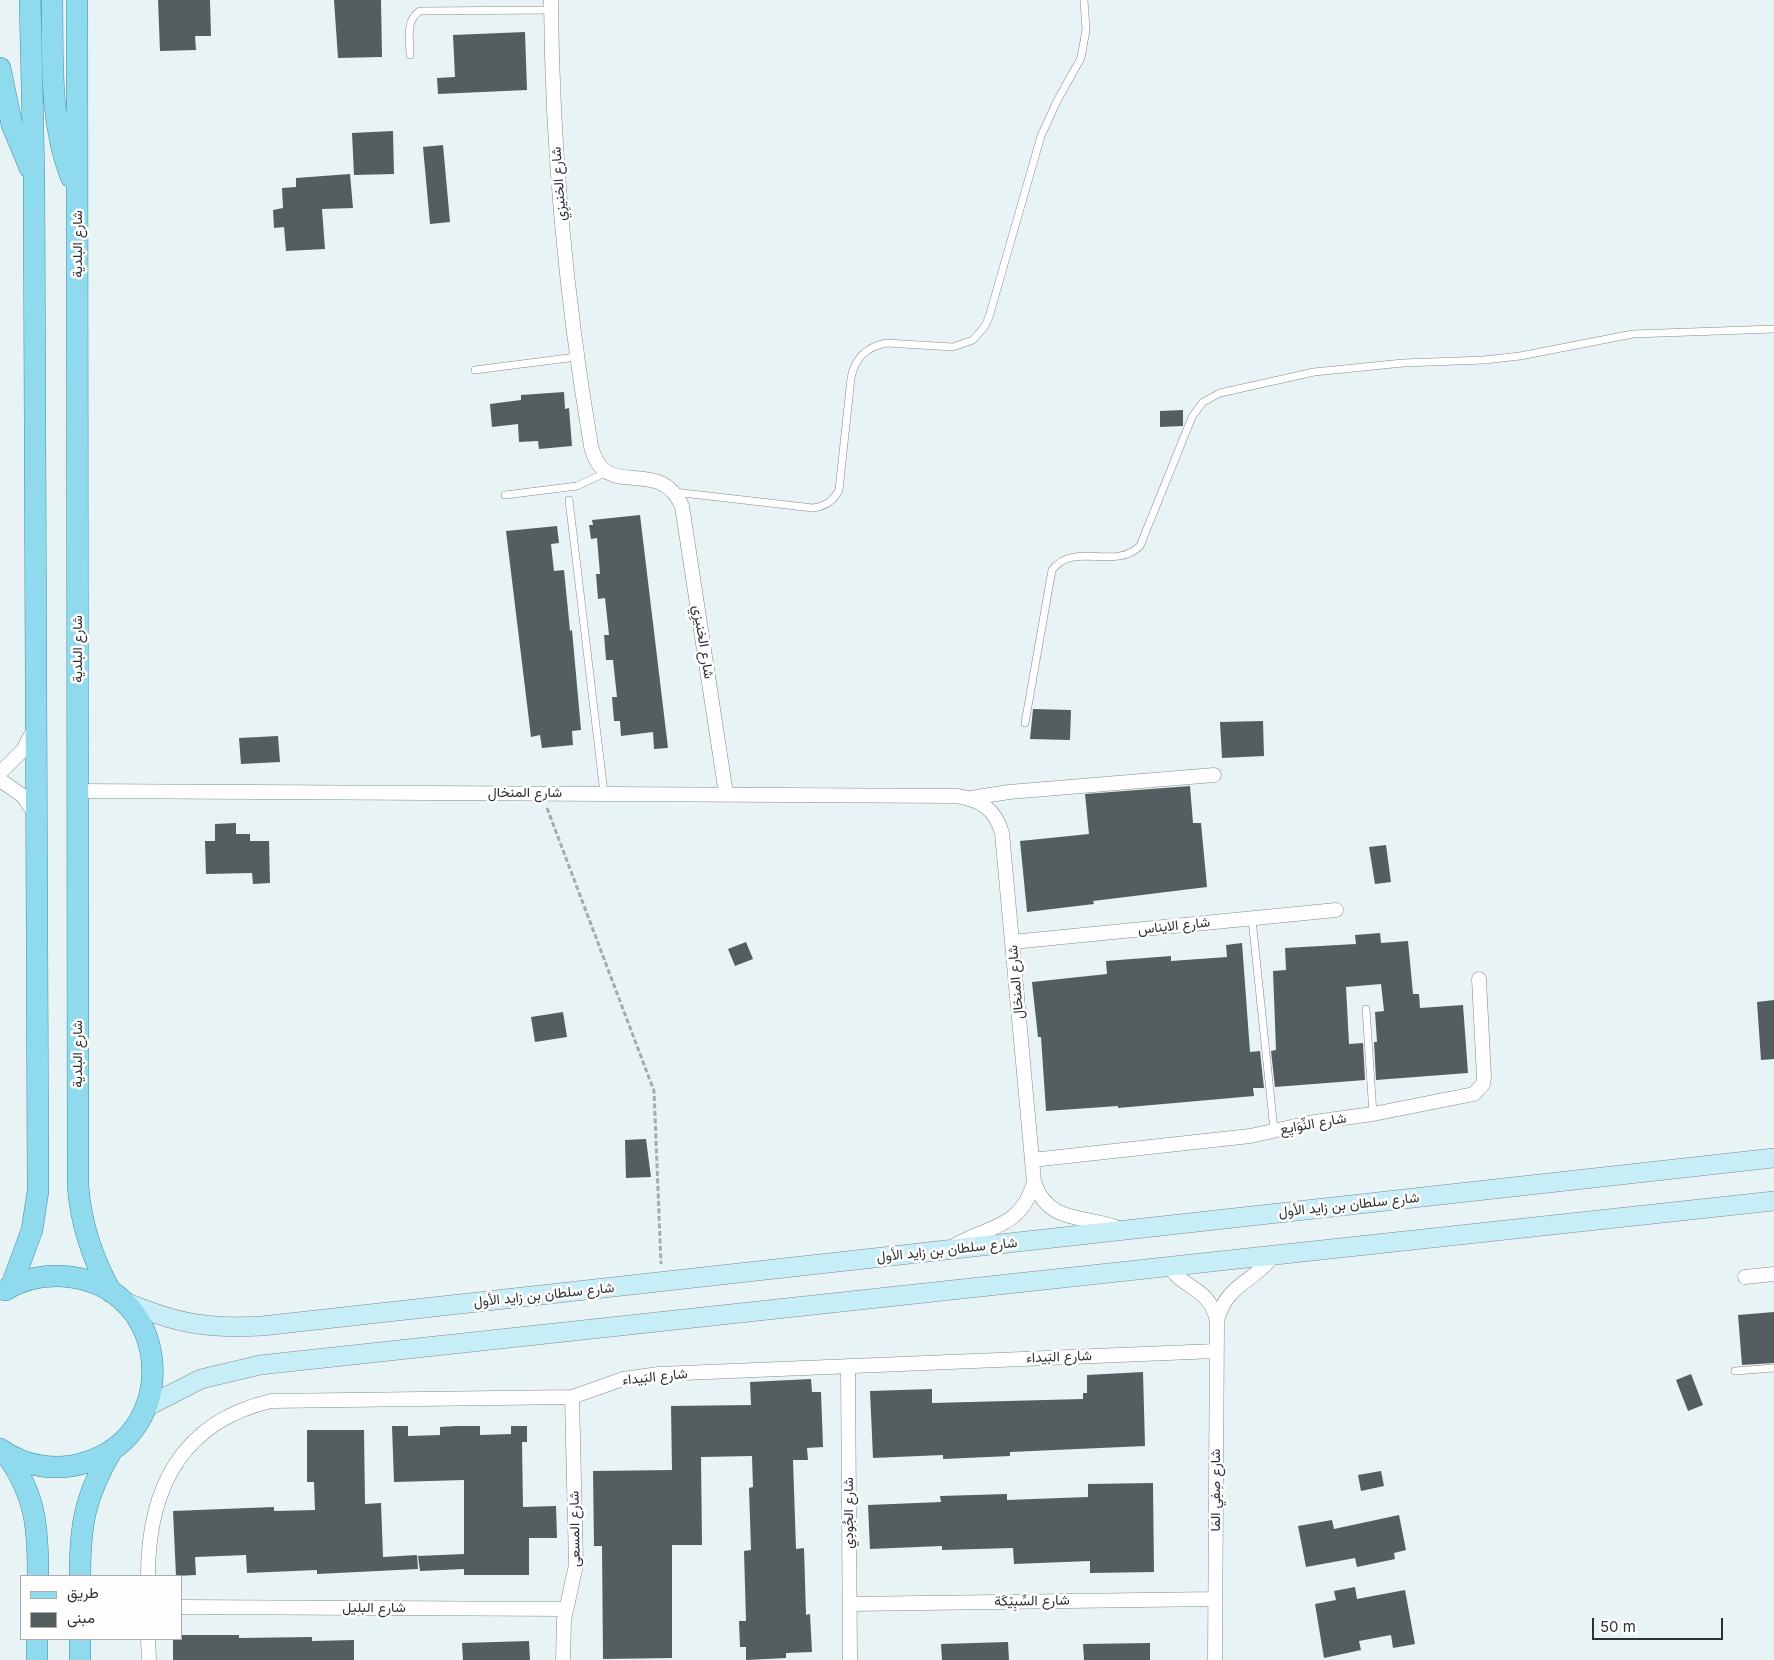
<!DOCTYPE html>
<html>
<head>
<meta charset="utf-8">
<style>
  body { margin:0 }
  #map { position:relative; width:1774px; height:1660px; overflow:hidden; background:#e8f3f6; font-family:Inter,Vazirmatn,sans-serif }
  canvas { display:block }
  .legend { position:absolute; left:20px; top:1575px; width:162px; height:65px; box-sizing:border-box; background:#fefefe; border:1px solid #aaacad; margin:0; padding:6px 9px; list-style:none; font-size:15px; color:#2d3133 }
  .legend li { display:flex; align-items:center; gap:10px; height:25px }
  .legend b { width:25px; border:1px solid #aaacad }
  .scale { position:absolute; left:1592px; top:1618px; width:131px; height:22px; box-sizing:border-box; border:2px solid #2d3133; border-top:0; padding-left:6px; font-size:15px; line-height:18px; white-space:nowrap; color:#2d3133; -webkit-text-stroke:4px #fefefe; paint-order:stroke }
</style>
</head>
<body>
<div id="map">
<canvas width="1774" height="1660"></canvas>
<ul class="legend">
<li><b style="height:6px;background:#8fdaed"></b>طريق</li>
<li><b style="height:14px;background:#545e61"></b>مبنى</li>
</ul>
<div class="scale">50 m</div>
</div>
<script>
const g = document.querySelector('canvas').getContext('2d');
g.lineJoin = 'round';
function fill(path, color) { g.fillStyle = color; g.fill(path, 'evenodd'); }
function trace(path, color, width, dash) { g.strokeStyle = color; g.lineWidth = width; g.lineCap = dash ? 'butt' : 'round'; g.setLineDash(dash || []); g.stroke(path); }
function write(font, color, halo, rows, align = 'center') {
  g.font = font + ' Inter,Vazirmatn,sans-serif'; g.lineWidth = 5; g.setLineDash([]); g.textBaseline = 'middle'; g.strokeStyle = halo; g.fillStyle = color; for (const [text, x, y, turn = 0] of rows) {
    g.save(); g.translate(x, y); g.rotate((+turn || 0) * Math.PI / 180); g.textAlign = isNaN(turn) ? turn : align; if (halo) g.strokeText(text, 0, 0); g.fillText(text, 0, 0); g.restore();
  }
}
const building = new Path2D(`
  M158,0H210L211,36H195L196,50L160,51Z
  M334,0H381L382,57L338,58Z
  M525,32L527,90L438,94L437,78L455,77L453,35Z
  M393,131L394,174L354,175L352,133Z
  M443,145L450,222L430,224L423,147Z
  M350,174L353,208L322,209L325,249L286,251L284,227L274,228L273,210L283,208L282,188L296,187V178Z
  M564,392L565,409L569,408L572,446L539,449L538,441L519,442L518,424L492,427L490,404L521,400V395Z
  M1183,410V426L1160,427V411Z
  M640,515L668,748L654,749L653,732L621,736L620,721H614L612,697H617L613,660H606L604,635H609L605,598L598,599L596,574H600L597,538L591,539L589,525H593L592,520Z
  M557,526L559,543L551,544L554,571L564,570L570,631L572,630L581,730L572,731L573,745L542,748L540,735L531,737L506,531Z
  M1033,709L1071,710L1070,740L1030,739Z
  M1263,721L1264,756L1222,758L1220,722Z
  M278,736L280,762L241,764L239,738Z
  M1190,786L1193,823H1201L1207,887L1093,901L1094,904L1027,912L1020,841L1089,834L1085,794Z
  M236,823V834H250V841H269L270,883L253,884L252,873L206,874L205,841H215V824Z
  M1386,845L1391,882L1375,884L1369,847Z
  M1380,933L1381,943L1408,941L1413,994H1419L1420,1008L1463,1005L1468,1073L1376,1080L1374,1042H1377L1375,1012L1384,1011L1381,984L1346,987L1349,1044L1363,1043L1365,1080L1275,1087L1271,1051L1276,1050L1273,971L1286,970L1285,948L1356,944L1355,935Z
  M746,942L753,959L735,966L728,949Z
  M1242,943L1250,1052L1260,1051L1264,1088H1253L1254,1096L1118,1108V1106L1046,1111L1041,1037H1038L1032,982L1107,974L1106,961L1171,956V961L1227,957L1226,945Z
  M1774,1000V1059L1761,1060L1757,1002Z
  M563,1012L567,1037L535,1042L531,1017Z
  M646,1139L651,1177L626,1178L625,1140Z
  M1774,1312V1363L1742,1365L1738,1315Z
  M1143,1372L1145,1446L1010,1452V1456L943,1459V1455L873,1458L870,1391L932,1389V1403L1083,1399V1393H1087V1375Z
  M1691,1374L1703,1405L1688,1411L1676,1380Z
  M811,1379L812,1392H821L823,1447L807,1448L808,1460H793L796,1549L804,1548L806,1615L810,1614L812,1652L786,1653V1658L746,1660V1647H740L739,1621H746L744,1551L751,1550L749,1488L753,1487L752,1456L701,1457L702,1545H672V1658L603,1659L602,1546H594L593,1471L672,1470L671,1406L751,1405L750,1382Z
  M392,1426H408V1436L440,1435V1427L456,1426H480V1435L511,1434V1426H527V1442H522L523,1507L556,1506L557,1538H529V1575H464V1569L420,1571L418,1556L464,1554V1480L394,1482Z
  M307,1430H364L365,1504L381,1503L383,1557L417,1555L418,1569L317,1574V1570L247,1573L246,1555L195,1557L196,1575L176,1576L173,1511L274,1507V1511L315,1510L314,1482H307Z
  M1381,1471L1384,1486L1361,1491L1358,1475Z
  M1153,1483L1154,1572L1090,1573V1561L1014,1564L1013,1548L942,1550V1546L870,1549L868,1505L941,1502L940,1496L1007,1494V1500L1088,1497V1484Z
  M1399,1515L1406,1550L1394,1553L1395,1559L1357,1567L1355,1558L1306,1567L1298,1526L1332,1520L1334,1529Z
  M1355,1587L1357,1599L1405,1590L1415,1644L1393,1648L1391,1635L1359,1641L1361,1650L1324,1658L1315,1604L1336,1600L1334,1591Z
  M181,1635H239V1638L312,1637V1641L354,1640V1660H173V1639H181Z
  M529,1641L530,1660H463L462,1643Z
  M1008,1642L1009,1660H942L941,1644Z
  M1150,1643V1660H1084L1083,1644Z`);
const path = new Path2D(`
  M547,808L654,1091L661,1264`);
const lane = new Path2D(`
  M410,55C410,39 405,20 420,11L551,10
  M475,370L576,357
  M674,492L813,508C826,506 833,501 839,490L851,378C855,358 866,347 886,343L953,347L973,340L985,326L989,317L1041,136L1057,101L1081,58L1086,30L1084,0
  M505,495L577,486L607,472
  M569,500L604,793
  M1025,723L1052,570C1074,541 1114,571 1140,546L1192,417L1203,402L1220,393L1314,372L1403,363L1484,360L1520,356L1633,334L1774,329
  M1252,919L1274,1130
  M1366,1009L1373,1114
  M1735,1371L1774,1368`);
const street = new Path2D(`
  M551,0C552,150 566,299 591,446C605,504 657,453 682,506L726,794
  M0,773L23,750L34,729
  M0,780L23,796L36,816
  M78,791L957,796C981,800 995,809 1002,833L1034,1182C1049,1226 1086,1214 1121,1229
  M971,798L1009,792L1214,775
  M1012,942L1336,910
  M1032,1160L1250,1136L1314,1122L1373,1114L1474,1094L1483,1084L1484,1077L1479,979
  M955,1245C991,1225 1021,1228 1034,1182
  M1169,1266C1185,1291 1207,1285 1217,1320L1215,1660
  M1745,1277L1774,1274
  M1217,1320C1228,1282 1254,1283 1274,1255
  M848,1366L850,1660
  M148,1576C148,1489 181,1422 271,1401L572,1397L623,1379L659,1374L1216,1351
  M850,1604L1215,1599
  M181,1607L566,1609
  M148,1639L149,1660
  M563,1660L564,1620L576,1565L572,1397`);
const secondary = new Path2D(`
  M123,1301C175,1323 204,1329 262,1326L1774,1158
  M146,1407L201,1379L260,1365L1774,1201`);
const primary = new Path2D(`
  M52,0C53,59 49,121 71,177
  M77,0L78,1186C81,1225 92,1258 111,1292
  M0,68L12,125L30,168
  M11,1287L32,1230L38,1191L34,176L30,0
  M0,1449C25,1467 58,1472 87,1462C182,1431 171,1290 71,1277C48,1274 25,1278 5,1290
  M6,1454C36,1495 38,1527 38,1576
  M80,1576C80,1524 85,1496 112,1450
  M80,1639V1660
  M37,1660V1639`);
const streetNames = [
  ["شارع الخنيزِي",559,184,-94],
  ["شارع البلدية",78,244,-90],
  ["شارع الخنيزِي",703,642,81],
  ["شارع البلدية",78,649,-90],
  ["شارع المنخال",525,793],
  ["شارع الايناس",1174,926,-6],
  ["شارع المنخال",1016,982,-95],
  ["شارع البلدية",78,1054,-90],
  ["شارع النِّوَايِع",1313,1124,-10],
  ["شارع سلطان بن زايد الأول",1349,1205,-6],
  ["شارع سلطان بن زايد الأول",947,1250,-6],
  ["شارع سلطان بن زايد الأول",544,1295,-6],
  ["شارع البَيداء",1059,1357,-2],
  ["شارع البَيداء",655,1377,-6],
  ["شارع صِفِي المَا",1216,1490,-90],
  ["شارع الجُودِي",849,1513,-90],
  ["شارع المسعى",575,1529,-91],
  ["شارع السِّبِيْكَة",1032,1601,-1],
  ["شارع البليل",374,1608]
];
fill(building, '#545e61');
trace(lane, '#818b8e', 8);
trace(street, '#818b8e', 15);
trace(secondary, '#818b8e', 20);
trace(primary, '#3d8fa4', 22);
trace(path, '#a2abad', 3, [5, 2.5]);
trace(lane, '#fff', 7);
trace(street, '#fff', 14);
trace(secondary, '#c7edf6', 19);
trace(primary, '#8fdaed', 21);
write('14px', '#2d3133', '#fefefe', streetNames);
</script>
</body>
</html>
